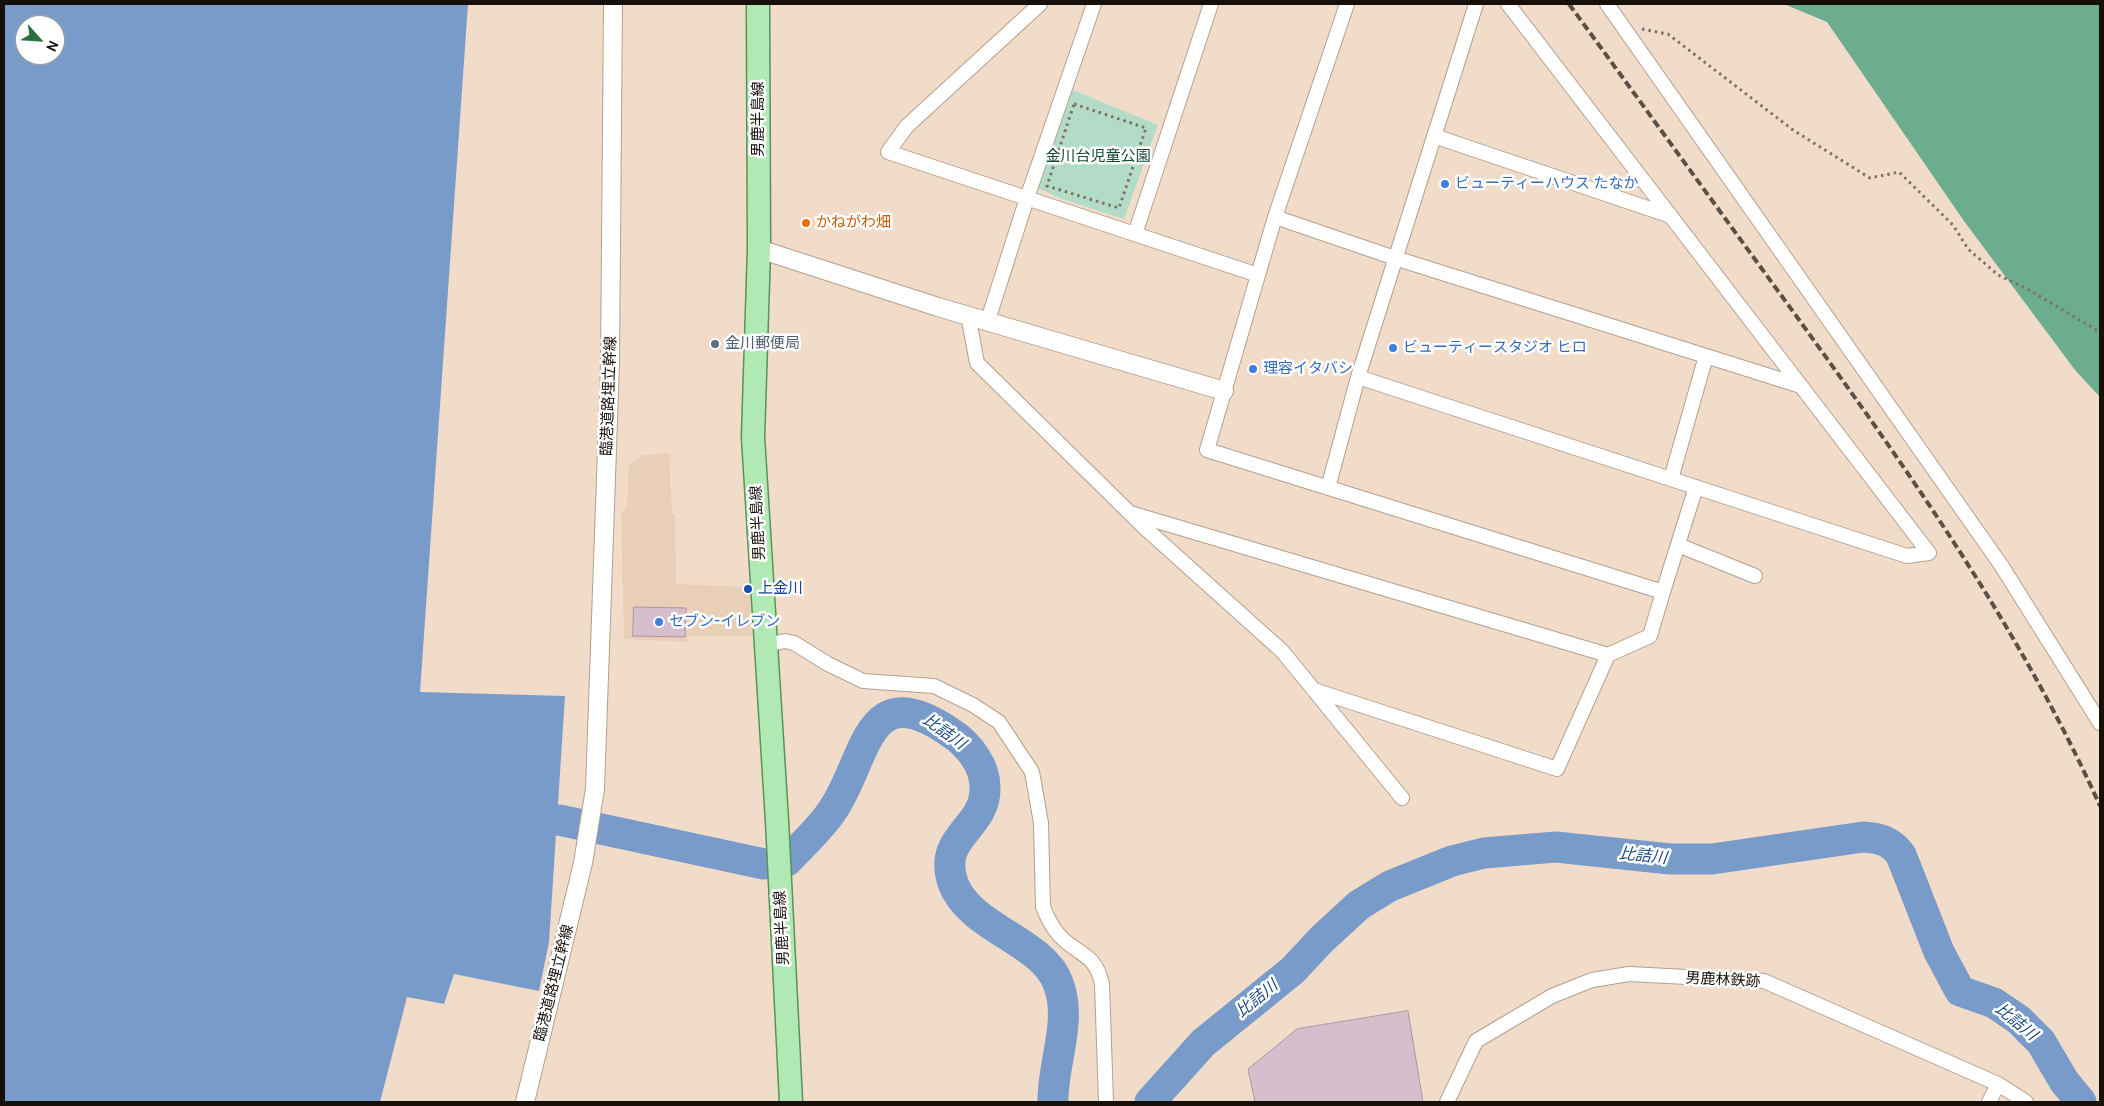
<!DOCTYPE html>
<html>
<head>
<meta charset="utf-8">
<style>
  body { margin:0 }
  #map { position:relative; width:2104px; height:1106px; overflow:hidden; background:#f1dcca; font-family:Cabin,sans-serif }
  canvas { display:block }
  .frame { position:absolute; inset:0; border:5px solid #17100a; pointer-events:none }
  .north { position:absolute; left:15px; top:15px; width:50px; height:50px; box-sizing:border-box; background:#fff; border:1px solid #a29f9d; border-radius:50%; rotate:116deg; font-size:14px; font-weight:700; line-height:20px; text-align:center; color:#17100a }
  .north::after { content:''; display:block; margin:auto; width:18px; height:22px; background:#2a6f3a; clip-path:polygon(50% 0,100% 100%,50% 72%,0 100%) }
</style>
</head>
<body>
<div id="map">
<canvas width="2104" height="1106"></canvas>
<div class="frame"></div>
<div class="north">N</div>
</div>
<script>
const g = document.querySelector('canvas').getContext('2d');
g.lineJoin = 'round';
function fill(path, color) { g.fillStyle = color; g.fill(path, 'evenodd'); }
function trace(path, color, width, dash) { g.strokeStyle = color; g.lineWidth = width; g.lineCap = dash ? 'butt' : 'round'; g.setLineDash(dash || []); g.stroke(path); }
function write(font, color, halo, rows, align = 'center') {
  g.font = font + ' Cabin,"Noto Sans JP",sans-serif'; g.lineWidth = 5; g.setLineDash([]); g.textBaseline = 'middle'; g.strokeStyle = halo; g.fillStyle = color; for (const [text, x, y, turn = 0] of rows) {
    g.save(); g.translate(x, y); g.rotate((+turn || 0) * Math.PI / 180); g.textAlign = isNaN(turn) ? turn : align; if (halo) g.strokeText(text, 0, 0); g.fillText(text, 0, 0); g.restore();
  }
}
const built = new Path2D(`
  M669,453L672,514H675L676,584L750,587L752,636H688L687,642L624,639L621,512L627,507L629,464L643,455Z`);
const green = new Path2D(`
  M1073,90L1158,125L1124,219L1062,199L1038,188Z`);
const forest = new Path2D(`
  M1784,4H2100V397L2075,370L1964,221L1827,22Z`);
const water = new Path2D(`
  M4,4H468L420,692L565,696L549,942L539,991L454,974L444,1004L407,997L380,1102H4ZM25,25H55V55H25Z`);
const river = new Path2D(`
  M559,820L764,864L787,861C802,845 820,829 832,811C868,759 865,673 951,733C968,744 986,766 985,789C985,829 937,836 953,883C969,928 1043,941 1058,983C1073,1021 1052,1064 1053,1102
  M1150,1102L1203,1043L1293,970L1322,939L1359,905L1390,886L1452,861L1484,853L1556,847L1670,859H1712L1863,837C1880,838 1891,841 1901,855L1939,952L1960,991L1994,1003L2019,1020L2041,1042L2064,1081L2081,1102`);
const building = new Path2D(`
  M634,607L686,608L685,637L633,636Z
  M1408,1011L1423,1102H1255L1248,1069L1297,1029Z`);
const path = new Path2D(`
  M1642,29L1668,34L1793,130L1870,178L1899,172L1953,225L1968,249L1998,275L2029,290L2100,332
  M1074,104L1146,128L1119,208L1047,186Z`);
const minor = new Path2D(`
  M1040,4L907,126L888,152L1258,275
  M1476,4L1358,377L1907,556L1929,553L1508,4
  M1607,4L2001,565L2100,723
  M1434,136L1671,216
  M1275,217L1347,4
  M1135,234L1211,4
  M968,315L977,363L1145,528L1282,651L1402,798
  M988,320L1027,198L1094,4
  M1671,479L1706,356
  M1696,487L1663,592L1207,450L1275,217L1395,258L1801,386
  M1328,488L1358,377
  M1130,513L1608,655L1557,769L1314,690
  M1678,545L1755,576
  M766,645L785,641L794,643L828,664L863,681L934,686L973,705L999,722L1032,772L1041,823L1043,907C1047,917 1052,927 1059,935C1078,956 1095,952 1102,984L1106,1102
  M1608,655L1650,636L1663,592
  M1447,1102L1476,1041L1552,996L1592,980L1629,974L1764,981L1998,1084L2026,1102
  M1989,1102L1998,1084`);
const tertiary = new Path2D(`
  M759,249L938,307L1224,391
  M525,1102L583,863L595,789L610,364L613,4`);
const primary = new Path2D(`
  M758,4L759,249L753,437L777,821L791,1102`);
const rail = new Path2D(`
  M1569,4C1645,108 1721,213 1797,317C1910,473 2021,630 2100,806`);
const markers = [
  [1445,184,5,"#3f7fe0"],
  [806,223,5,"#e8710a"],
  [715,344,5,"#5c6f8a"],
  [1393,348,5,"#3f7fe0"],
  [1253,369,5,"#3f7fe0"],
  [748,589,5,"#1a4fb4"],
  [659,622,5,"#3f7fe0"]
];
const streetNames = [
  ["男鹿半島線",759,119,-90],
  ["臨港道路埋立幹線",609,396,-88],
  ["男鹿半島線",758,523,-93],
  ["男鹿半島線",782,928,-93],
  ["男鹿林鉄跡",1723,980,3],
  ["臨港道路埋立幹線",554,983,-76]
];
const parkNames = [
  ["金川台児童公園",1098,157]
];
const shopNames = [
  ["ビューティーハウス たなか",1455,184],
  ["ビューティースタジオ ヒロ",1403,348],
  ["理容イタバシ",1263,369],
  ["セブン-イレブン",669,622]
];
const foodNames = [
  ["かねがわ畑",816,223]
];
const serviceNames = [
  ["金川郵便局",725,344]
];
const transitNames = [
  ["上金川",758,589]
];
const waterNames = [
  ["比詰川",944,732,35],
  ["比詰川",1643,856,6],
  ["比詰川",1257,999,-39],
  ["比詰川",2016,1022,39]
];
fill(built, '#eacfb8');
fill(green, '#b2dcc7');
fill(forest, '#6dad8f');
fill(water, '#799bca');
trace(river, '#799bca', 31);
fill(building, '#d6bfcd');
trace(building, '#ab95a3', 1);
trace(minor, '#b4a08f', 16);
trace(tertiary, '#b4a08f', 20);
trace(primary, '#599357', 25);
trace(path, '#7f7165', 3, [2.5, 4]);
trace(minor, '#fff', 14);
trace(tertiary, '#fff', 18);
trace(primary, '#b0e9b3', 22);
trace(rail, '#5b5046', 4, [8, 4]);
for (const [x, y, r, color] of markers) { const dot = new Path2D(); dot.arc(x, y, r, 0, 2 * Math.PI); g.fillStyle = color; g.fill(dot); trace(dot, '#fff', 2); }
write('15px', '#17100a', '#fff', streetNames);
write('15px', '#154934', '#fff', parkNames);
write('15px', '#366cbe', '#fff', shopNames, 'left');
write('15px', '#c56008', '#fff', foodNames, 'left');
write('15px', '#4e5e75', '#fff', serviceNames, 'left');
write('15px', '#164399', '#fff', transitNames, 'left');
write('italic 16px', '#19467f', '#fff', waterNames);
</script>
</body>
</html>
